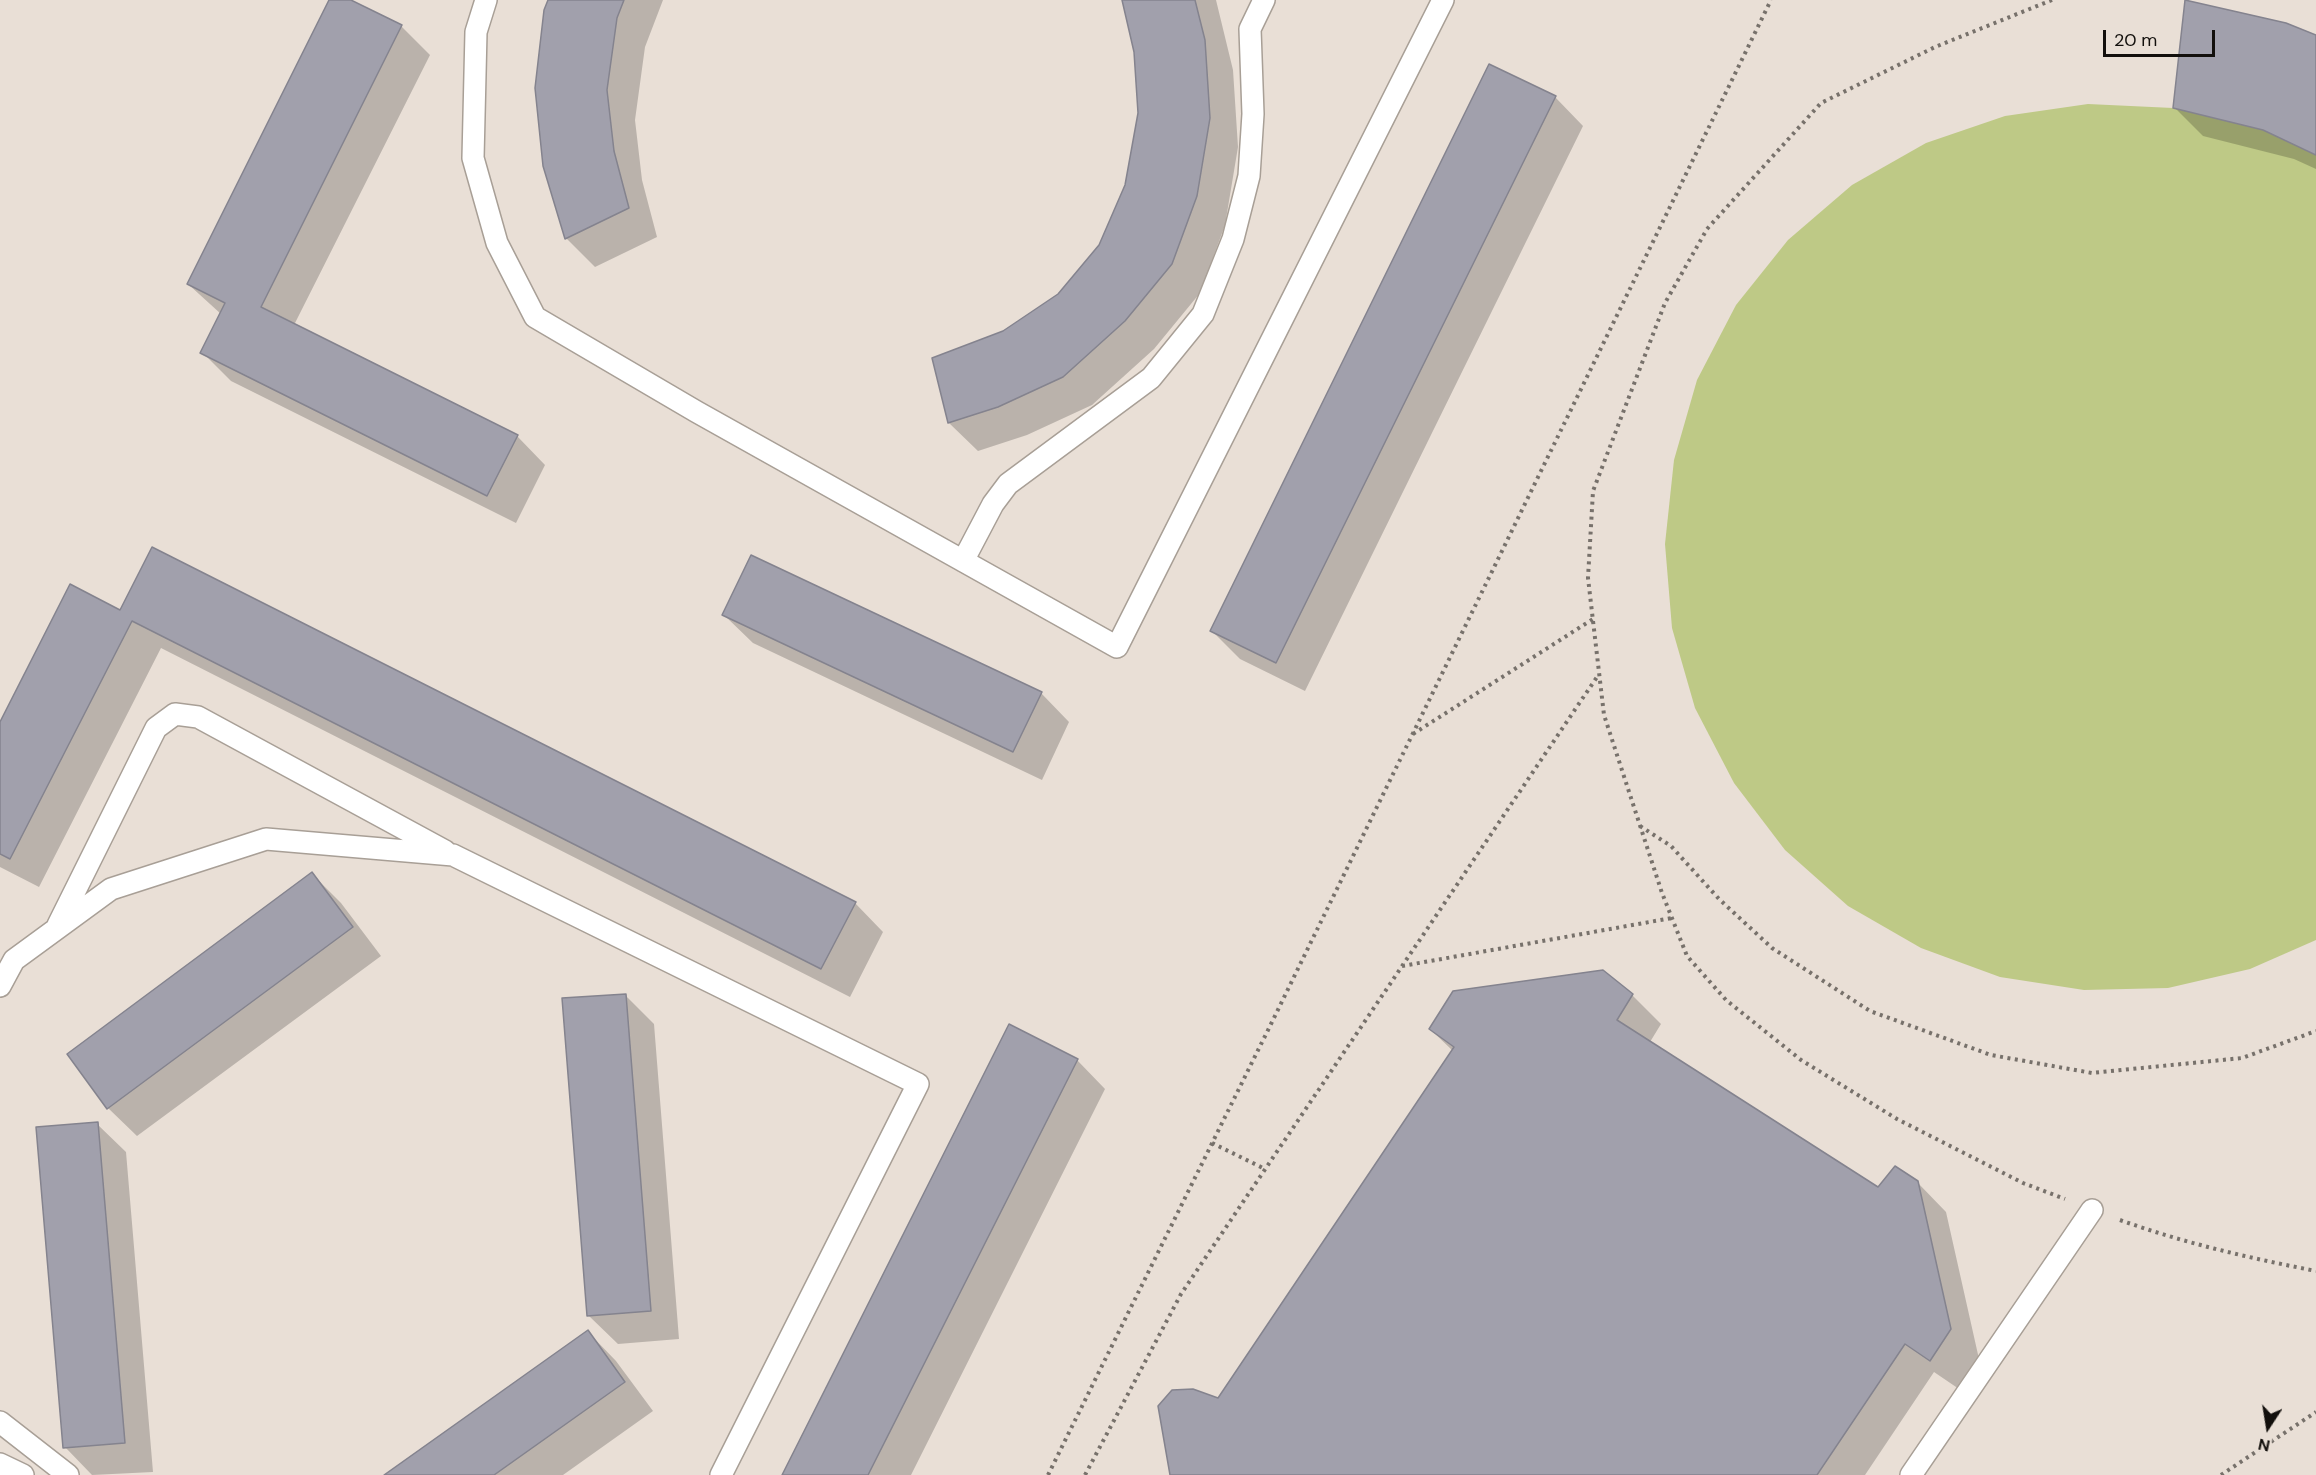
<!DOCTYPE html>
<html>
<head>
<meta charset="utf-8">
<style>
  body { margin:0 }
  #map { position:relative; width:2316px; height:1475px; overflow:hidden; background:#e9dfd6; font-family:"DM Sans",sans-serif }
  canvas { display:block }
  .north { position:absolute; left:2238px; top:1397px; width:60px; height:60px; -webkit-text-stroke:4px #e9dfd6; paint-order:stroke; rotate:192deg; font-size:16px; font-weight:700; line-height:24px; text-align:center; color:#120f0c }
  .north::after { content:''; display:block; margin:auto; width:21px; height:27px; background:#120f0c; clip-path:polygon(50% 0,100% 100%,50% 72%,0 100%) }
  .scale { position:absolute; left:2103px; top:30px; width:112px; height:27px; box-sizing:border-box; border:3px solid #120f0c; border-top:0; padding-left:8px; font-size:18px; line-height:21px; white-space:nowrap; color:#120f0c; -webkit-text-stroke:4px #e9dfd6; paint-order:stroke }
</style>
</head>
<body>
<div id="map">
<canvas width="2316" height="1475"></canvas>
<div class="north">N</div>
<div class="scale">20 m</div>
</div>
<script>
const g = document.querySelector('canvas').getContext('2d');
g.lineJoin = 'round';
function fill(path, color) { g.fillStyle = color; g.fill(path, 'evenodd'); }
function trace(path, color, width, dash) { g.strokeStyle = color; g.lineWidth = width; g.lineCap = dash ? 'butt' : 'round'; g.setLineDash(dash || []); g.stroke(path); }
const green = new Path2D(`
  M2088,104L2173,108L2263,130L2316,155V940L2250,969L2168,988L2084,990L2000,977L1921,948L1848,906L1785,850L1734,783L1695,708L1672,628L1665,544L1674,460L1697,380L1736,305L1788,240L1852,185L1926,143L2005,116Z`);
const shadow = new Path2D(`
  M331,0H348L401,26L430,55L294,325L517,436L545,465L516,523L231,381L202,352L221,314L188,284Z
  M549,0H663L645,47L635,120L642,180L657,237L595,267L566,238Z
  M1124,0H1216L1233,70L1238,147L1225,225L1200,293L1154,349L1092,405L1027,435L978,451L949,423L1004,332L1059,296L1100,246L1127,185L1139,113L1135,52Z
  M2316,37V169L2294,159L2203,136L2174,107Z
  M1555,97L1583,126L1305,691L1240,659L1211,630Z
  M121,612L855,903L883,932L850,997L161,648L39,887L0,867V725Z
  M724,615L1041,693L1069,722L1042,780L753,643Z
  M312,874L341,903L381,956L137,1136L108,1108Z
  M625,995L654,1024L679,1339L618,1344L589,1316Z
  M1632,995L1661,1024L1650,1042L1878,1189L1917,1182L1946,1212L1979,1359L1959,1389L1934,1372L1865,1475H1171L1218,1400L1453,1051L1430,1029Z
  M1077,1060L1105,1089L911,1475H783Z
  M97,1124L126,1152L153,1472L92,1475L65,1447Z
  M588,1332L616,1361L653,1411L563,1475H387Z`);
const building = new Path2D(`
  M329,0H351L402,25L261,307L518,435L487,496L200,353L225,303L187,284Z
  M548,0H624L617,18L607,90L614,151L629,208L565,239L543,166L535,88L544,10Z
  M1122,0H1195L1205,40L1210,118L1197,196L1172,264L1125,321L1063,377L998,407L948,423L932,358L1003,331L1058,294L1099,245L1125,185L1138,113L1134,52Z
  M2185,0L2286,23L2316,35V155L2263,130L2173,108Z
  M1489,64L1556,96L1276,663L1210,631Z
  M152,547L856,902L821,969L132,621L10,859L0,854V722L70,584L120,610Z
  M751,555L1042,692L1013,752L722,615Z
  M312,872L353,927L107,1109L67,1054Z
  M1603,970L1633,994L1617,1020L1878,1187L1895,1166L1918,1181L1951,1329L1930,1361L1905,1344L1817,1475H1170L1158,1406L1172,1390L1193,1389L1218,1398L1454,1047L1429,1029L1453,991Z
  M626,994L651,1311L587,1316L562,998Z
  M1009,1024L1078,1059L868,1475H782Z
  M98,1122L125,1443L63,1448L36,1127Z
  M588,1330L625,1382L494,1475H384Z`);
const path = new Path2D(`
  M2052,0L1935,47L1821,103L1707,229L1665,303L1593,491L1588,578L1604,715L1662,893L1687,956L1726,1000L1801,1060L1897,1119L2023,1183L2065,1199
  M1413,734L1593,619
  M1640,826L1671,846L1719,899L1772,948L1870,1011L1991,1055L2092,1073L2242,1058L2316,1031
  M1402,966L1672,918
  M1212,1143L1265,1169
  M2120,1220C2184,1243 2249,1258 2316,1271
  M1048,1475L1271,1024L1771,0
  M1085,1475L1181,1294L1599,674
  M2221,1475L2316,1412`);
const service = new Path2D(`
  M486,0L476,32L473,158L497,243L535,317L697,412L1117,647L1443,0
  M963,561L993,504L1008,484L1151,378L1203,314L1233,239L1249,176L1253,114L1250,29L1264,0
  M58,925L156,728L175,714L198,717L445,851
  M0,986L14,960L111,889L266,839L453,855L918,1084L721,1475
  M0,1422L68,1475
  M0,1464L23,1475
  M1911,1475L2092,1210`);
fill(green, '#bec986');
fill(shadow, '#0003');
fill(building, '#a1a0ac');
trace(building, '#84838e', 1.5);
trace(service, '#a89f96', 24);
trace(path, '#77716b', 4, [3, 4.5]);
trace(service, '#fff', 21);
</script>
</body>
</html>
